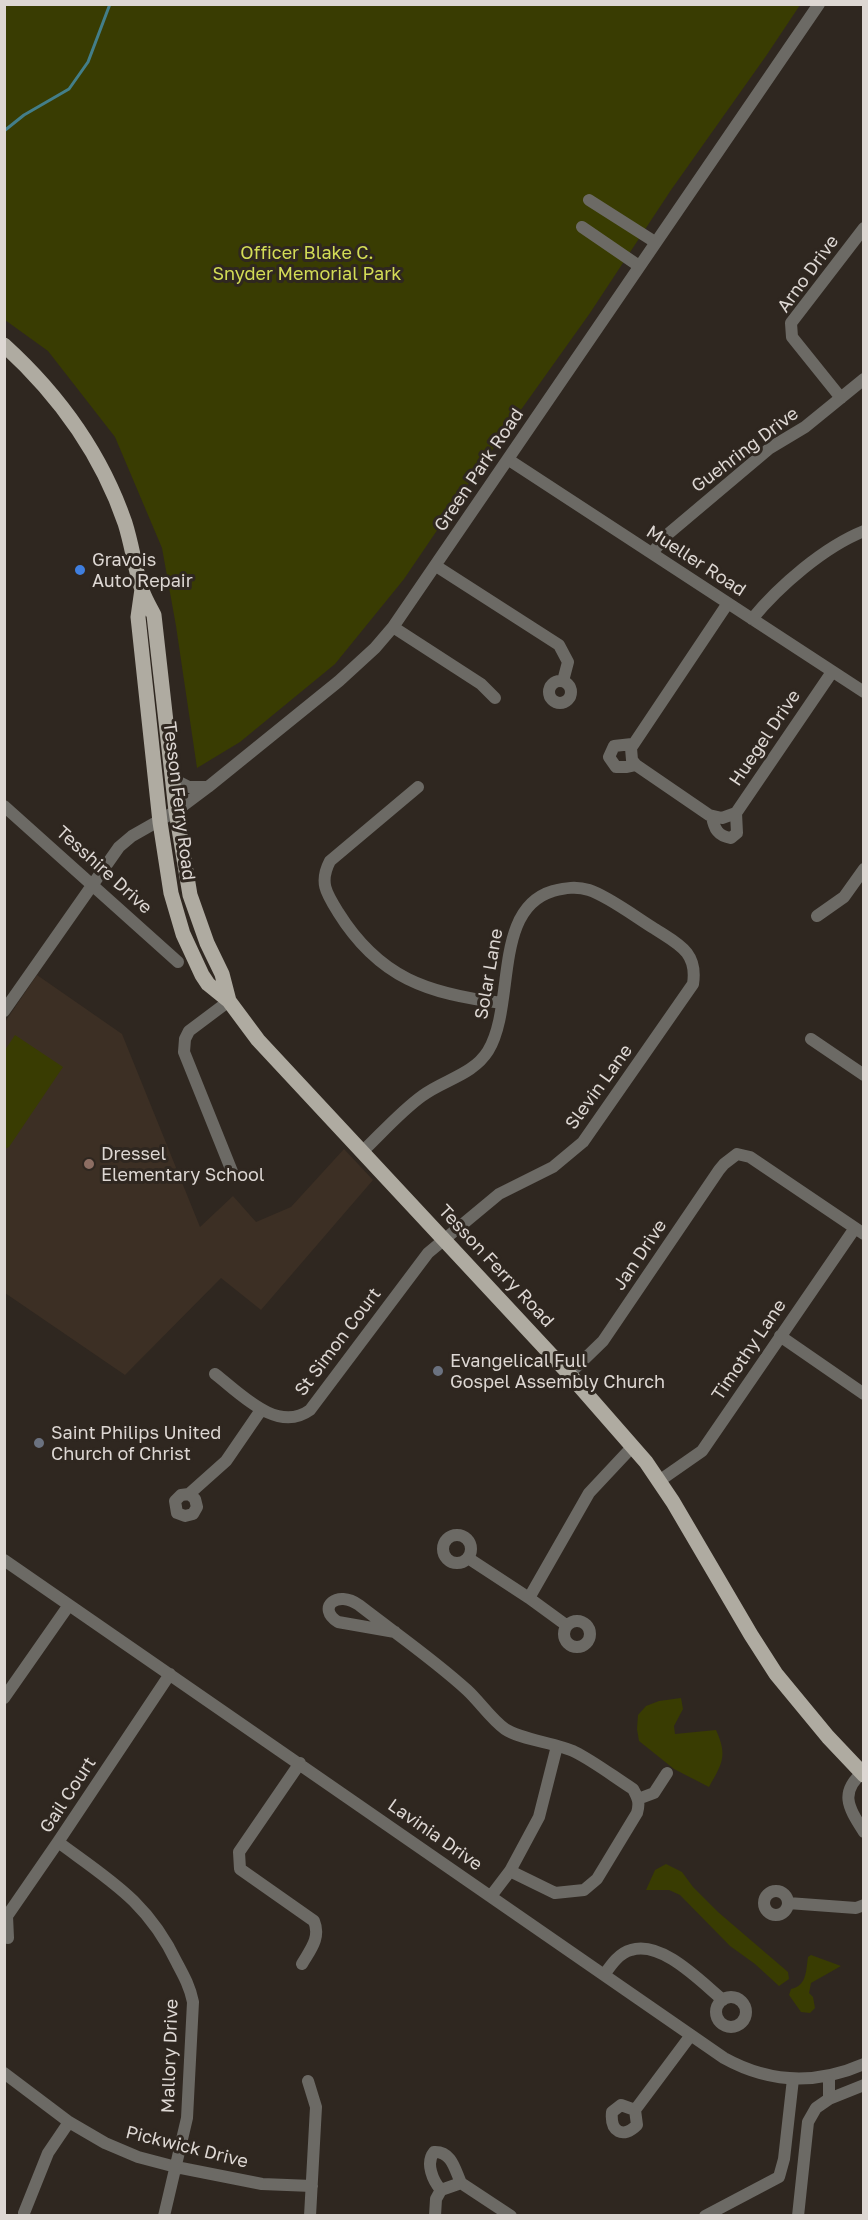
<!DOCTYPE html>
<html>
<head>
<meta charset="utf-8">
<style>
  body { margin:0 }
  #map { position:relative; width:868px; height:2220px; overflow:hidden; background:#2f2720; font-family:"Golos Text",sans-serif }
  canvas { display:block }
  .frame { position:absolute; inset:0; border:6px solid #ddd7d3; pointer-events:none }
</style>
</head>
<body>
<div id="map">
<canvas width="868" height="2220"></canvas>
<div class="frame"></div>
</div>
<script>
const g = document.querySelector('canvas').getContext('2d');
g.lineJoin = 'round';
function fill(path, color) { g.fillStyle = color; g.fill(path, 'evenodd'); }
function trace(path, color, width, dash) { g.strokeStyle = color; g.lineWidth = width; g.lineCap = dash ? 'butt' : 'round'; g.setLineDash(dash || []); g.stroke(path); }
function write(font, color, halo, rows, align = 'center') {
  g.font = font + ' "Golos Text",sans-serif'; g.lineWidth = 6; g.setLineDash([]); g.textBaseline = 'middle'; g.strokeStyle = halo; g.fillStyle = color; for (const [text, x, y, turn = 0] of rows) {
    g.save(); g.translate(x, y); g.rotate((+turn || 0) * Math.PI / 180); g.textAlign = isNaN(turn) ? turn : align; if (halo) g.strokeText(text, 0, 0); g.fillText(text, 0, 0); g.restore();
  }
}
const built = new Path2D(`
  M37,975L122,1034L200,1227L233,1196L256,1222L291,1207L344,1149L373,1180L261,1310L221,1278L125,1375L5,1293V1022Z`);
const green = new Path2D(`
  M5,5H800L766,56L671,190L590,313L478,470L404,579L335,664L240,742L197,768L176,626L162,548L115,437L48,351L5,320Z
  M15,1035L63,1067L9,1147L5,1149V1050Z
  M681,1698L683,1709L674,1726L675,1734L716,1730C728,1756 722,1764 709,1787L674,1769L639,1741L637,1729L638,1715L646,1706L659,1701Z
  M666,1864L682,1872L693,1887L718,1912L788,1972L789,1979L779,1986L755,1964L730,1946L680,1895L669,1890H646L655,1870Z
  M811,1955L841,1966L811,1983L809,1993L813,1997L815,2008L810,2013L801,2012L789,1995L791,1989C807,1986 806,1970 808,1957Z`);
const stream = new Path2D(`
  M4,131L24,115L69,89L88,62L110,4`);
const minor = new Path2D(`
  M589,200L655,242
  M582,227L639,266
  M841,398L792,337L791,323L864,228
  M509,460L864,692
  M652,553L668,534L770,448L805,427L864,379
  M436,566L559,645L568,662L563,681
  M728,603L631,748L632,760L636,765L709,815L722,818L736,813L832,672
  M752,619C779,586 824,547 864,531
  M393,627L481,684L495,698
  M549 692a11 11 0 1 1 22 0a11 11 0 1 1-22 0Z
  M632,744L614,746L609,757L616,767H627L636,765
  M173,779L189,787H208
  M418,787L330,861C319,882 326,893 338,912C379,978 428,994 502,1003
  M4,806L178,962
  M712,816C714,829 718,836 731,838L737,833L736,813
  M817,916L844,897L864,869
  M229,1001L189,1031L185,1039L184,1052L233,1174
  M4,1011L119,847L132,836L176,811L208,787L339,681L375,648L393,627L819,4
  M811,1039L864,1075
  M780,1336L864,1394
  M215,1374C240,1393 277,1434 310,1410L428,1253L499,1194L553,1167L583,1142L693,984C698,952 678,944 655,929C637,918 608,896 589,890C576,886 565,888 553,891C492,909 516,1005 488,1051C473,1075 443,1080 422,1096C400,1112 381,1134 362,1152
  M569,1374L603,1341L719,1170L724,1164L737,1154L750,1157L864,1234
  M659,1481L702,1451L855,1228
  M189,1494L195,1499L197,1507L193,1514L185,1516L177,1513L175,1501L181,1495L189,1494L226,1461L261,1410
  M443 1549a14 14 0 1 1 28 0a14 14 0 1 1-28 0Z
  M468,1558L529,1598L566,1625
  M4,1560L724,2058C769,2083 816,2085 864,2064
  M529,1598L589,1493L633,1446
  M564 1634a13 13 0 1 1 26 0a13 13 0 1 1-26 0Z
  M395,1632L338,1622C316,1608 337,1589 359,1605C395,1633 433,1659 467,1690C480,1702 491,1719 505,1729C521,1740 557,1743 575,1752C595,1762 614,1777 633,1789C638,1798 640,1803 637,1813L597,1879L584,1890L555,1893L510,1871
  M4,1698L69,1605
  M300,1763L239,1852L240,1869L314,1921C321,1938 310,1950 302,1964
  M864,1771C838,1793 849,1808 864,1832
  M638,1799L654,1793L667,1773
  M58,1842C111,1881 148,1902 177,1963C184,1976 190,1987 193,2002L187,2118L164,2216
  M764 1903a12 12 0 1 1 24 0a12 12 0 1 1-24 0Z
  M491,1896L510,1871L539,1817L557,1746
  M788,1903L856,1908L864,1905
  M8,1938L7,1916L58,1842L170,1674
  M604,1975C611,1965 619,1953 631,1950C662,1940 701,1982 723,2000
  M716 2012a15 15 0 1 1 30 0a15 15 0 1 1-30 0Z
  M4,2073L69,2122L105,2143L138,2157L176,2167L262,2184L312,2186
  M308,2081L316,2107L310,2216
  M829,2099L864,2085
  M635,2110L621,2105L612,2112C610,2132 623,2139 637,2125L635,2110L691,2035
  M441,2190C433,2181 425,2163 434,2152C452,2151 455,2170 461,2183
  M24,2213L48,2153L69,2122
  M435,2216L436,2199L441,2190L461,2183L511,2216
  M705,2216L779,2177L784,2159L793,2079
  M798,2216L808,2122L816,2108L829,2099V2076`);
const major = new Path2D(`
  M4,345C59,395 101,453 125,523C132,545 135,569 142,590C145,599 150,607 154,615L176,811L190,895L207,943L222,974L229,1001L258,1040L569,1374L646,1462L673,1502L751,1635L776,1674L828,1737L864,1775
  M142,589L138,617L160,822L171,893L183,934L202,975L208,984L229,1001`);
const markers = [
  [80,570,6,"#3f7fe0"],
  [89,1164,6,"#8d6e63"],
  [438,1371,6,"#6b7280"],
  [39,1443,6,"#6b7280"]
];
const parkNames = [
  ["Officer Blake C.",307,253],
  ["Snyder Memorial Park",307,274]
];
const streetNames = [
  ["Arno Drive",808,274,-54],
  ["Guehring Drive",745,450,-37],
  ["Green Park Road",479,470,-56],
  ["Mueller Road",696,561,33],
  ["Huegel Drive",765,738,-56],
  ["Tesson Ferry Road",179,801,83],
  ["Tesshire Drive",104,870,42],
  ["Solar Lane",489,974,-80],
  ["Slevin Lane",599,1087,-54],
  ["Jan Drive",640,1255,-56],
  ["Tesson Ferry Road",496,1266,47],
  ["St Simon Court",338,1342,-53],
  ["Timothy Lane",749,1350,-56],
  ["Gail Court",68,1795,-57],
  ["Lavinia Drive",435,1835,35],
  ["Mallory Drive",170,2056,-88],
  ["Pickwick Drive",187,2147,14]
];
const poiNames = [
  ["Gravois",92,560],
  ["Auto Repair",92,581],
  ["Dressel",101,1154],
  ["Elementary School",101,1175],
  ["Evangelical Full",450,1361],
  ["Gospel Assembly Church",450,1382],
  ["Saint Philips United",51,1433],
  ["Church of Christ",51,1454]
];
fill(built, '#3c2f24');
fill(green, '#393c02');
trace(stream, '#437e89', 3);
trace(minor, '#6c6a65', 12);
trace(major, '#afaba1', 15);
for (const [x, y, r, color] of markers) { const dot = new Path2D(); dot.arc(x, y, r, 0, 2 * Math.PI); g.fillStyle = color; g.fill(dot); trace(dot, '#2f2720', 2); }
write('18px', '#d3dc56', '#2f2720', parkNames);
write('18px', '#ddd7d3', '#2f2720', streetNames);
write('18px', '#ddd7d3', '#2f2720', poiNames, 'left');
</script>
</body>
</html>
